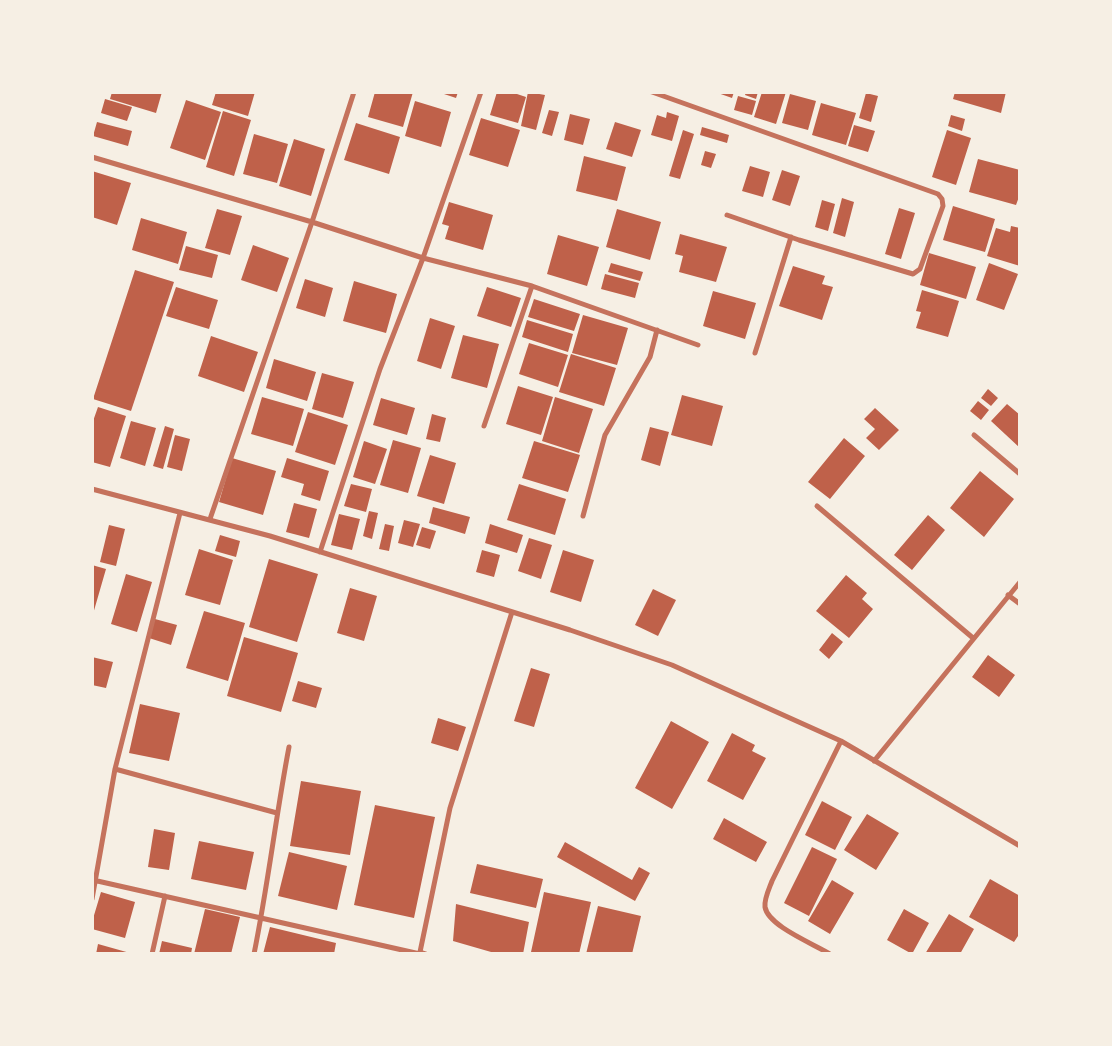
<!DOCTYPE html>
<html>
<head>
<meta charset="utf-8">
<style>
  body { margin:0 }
  #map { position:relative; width:1112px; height:1046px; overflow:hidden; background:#f6efe4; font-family:"IBM Plex Serif",serif }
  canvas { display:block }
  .frame { position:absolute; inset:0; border:94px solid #f6efe4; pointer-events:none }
</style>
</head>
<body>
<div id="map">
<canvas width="1112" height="1046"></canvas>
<div class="frame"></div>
</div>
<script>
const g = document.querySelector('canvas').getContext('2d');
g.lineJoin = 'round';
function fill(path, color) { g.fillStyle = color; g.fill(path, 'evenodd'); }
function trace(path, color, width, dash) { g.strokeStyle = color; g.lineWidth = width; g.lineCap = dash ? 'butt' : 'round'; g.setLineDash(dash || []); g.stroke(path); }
const building = new Path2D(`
  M112,92H162L156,113L110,99Z
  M216,92H255L248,116L212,105Z
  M375,92H413L403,127L368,117Z
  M438,92H458L456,98Z
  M497,92H511L526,97L518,123L490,115Z
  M528,92L545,95L536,130L521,126Z
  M715,92H734L732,98Z
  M746,92H758L756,99L745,95Z
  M762,92H786L776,124L754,117Z
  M955,92H1006L1001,113L953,99Z
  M866,93L878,96L871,122L859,118Z
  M790,94L816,101L808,130L782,123Z
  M738,96L756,101L752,115L734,110Z
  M105,99L132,107L127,121L101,113Z
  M186,100L221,112L205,160L170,148Z
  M415,101L451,112L441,147L405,136Z
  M821,103L856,113L846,145L812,135Z
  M549,110L559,112L552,136L542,133Z
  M223,111L251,120L234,176L206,167Z
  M667,112L679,116L672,141L651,135L657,115L666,118Z
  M570,114L590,119L583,145L564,140Z
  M951,115L965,119L962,131L948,126Z
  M481,118L520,130L508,167L469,155Z
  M97,122L132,131L128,146L93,136Z
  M615,122L641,130L632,157L606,149Z
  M356,123L400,137L389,174L344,160Z
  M854,125L875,131L868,152L848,146Z
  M702,127L729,135L727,143L700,135Z
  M683,130L694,134L680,179L669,176Z
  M947,130L971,138L956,185L932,177Z
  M254,134L288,144L277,183L243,174Z
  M294,139L325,149L311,196L279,186Z
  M705,151L716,154L711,168L701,165Z
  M584,156L626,167L617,201L576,191Z
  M978,159L1020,170V194L1016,205L969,192Z
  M750,166L770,172L763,197L742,191Z
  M782,170L800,176L790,206L772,200Z
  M92,171L131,183L117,225L92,217Z
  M842,198L854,202L845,237L833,233Z
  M822,200L835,204L828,231L815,227Z
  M449,202L493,215L483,250L445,239L449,226L442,224Z
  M953,206L995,219L985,252L943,240Z
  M899,208L915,213L901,259L885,254Z
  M217,209L242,216L230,255L205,248Z
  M617,209L661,222L650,260L606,247Z
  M141,218L187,232L178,264L132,250Z
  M1011,226L1020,228V266L987,256L996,228L1010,232Z
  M680,234L727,247L716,282L679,272L683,256L675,254Z
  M558,235L599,247L587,286L547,274Z
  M253,245L289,258L277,292L241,280Z
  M186,246L218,255L212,278L179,270Z
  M929,253L976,267L966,299L920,285Z
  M611,263L643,272L640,281L608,272Z
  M989,263L1018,274L1004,310L976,300Z
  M793,266L825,276L822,284L833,287L822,320L779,306Z
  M135,270L174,282L131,411L93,399Z
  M605,274L639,283L635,298L601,289Z
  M305,279L333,288L325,317L296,308Z
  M354,281L397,294L386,333L343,321Z
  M176,287L218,300L209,329L166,316Z
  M487,287L521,298L511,327L477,316Z
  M922,290L959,301L948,337L916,328L921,312L916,311Z
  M713,291L756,303L745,339L703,326Z
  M534,299L580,314L574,331L528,317Z
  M583,315L628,328L617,365L572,353Z
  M430,318L455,326L441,369L417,361Z
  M527,320L573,334L568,352L522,337Z
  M463,335L499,344L487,388L451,378Z
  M211,336L258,352L244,392L198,376Z
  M529,343L568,355L558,387L519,374Z
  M571,354L616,368L604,406L559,392Z
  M274,359L316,372L307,401L266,388Z
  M322,373L354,382L343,418L312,409Z
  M518,386L553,397L541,435L506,424Z
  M988,389L998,398L991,406L981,398Z
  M682,395L723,406L712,446L671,435Z
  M262,397L304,409L293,446L251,434Z
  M555,397L593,409L579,453L542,441Z
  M381,398L415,408L407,435L373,425Z
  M978,401L989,410L981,420L970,411Z
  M1007,404L1020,415V448L991,421Z
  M98,407L126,416L110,467L92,462V424Z
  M875,408L899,430L879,450L866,438L875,429L864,419Z
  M308,412L348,425L335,465L295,452Z
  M432,414L446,418L440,442L426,439Z
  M131,421L156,428L145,466L120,458Z
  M165,426L174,429L163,469L153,466Z
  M650,427L669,432L660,466L641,460Z
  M175,435L190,439L182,471L167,467Z
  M844,438L865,456L830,499L808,482Z
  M393,440L421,448L408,493L380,485Z
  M364,441L387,449L375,484L353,477Z
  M534,441L580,455L568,492L522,478Z
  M430,455L456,463L444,504L417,496Z
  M232,458L276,471L263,515L219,502Z
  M287,458L329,471L320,501L301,495L304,484L281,477Z
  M980,471L1014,499L984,537L950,508Z
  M351,484L372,489L366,512L344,506Z
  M519,484L566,499L555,535L507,520Z
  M294,503L317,509L309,538L286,532Z
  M433,507L470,517L465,534L429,523Z
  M369,511L378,513L372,539L363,536Z
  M339,514L360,519L352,550L331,545Z
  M928,515L945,530L912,570L894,555Z
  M404,520L420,524L413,547L398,543Z
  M385,524L394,526L389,551L379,549Z
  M490,524L523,535L517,553L485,543Z
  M109,525L125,529L116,566L100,562Z
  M422,527L436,531L430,549L416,545Z
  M220,535L240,541L236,557L215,551Z
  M529,538L552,545L541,579L518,571Z
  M199,549L233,560L220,605L185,595Z
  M482,550L500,555L494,577L476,572Z
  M563,550L594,560L581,602L550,592Z
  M269,559L318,574L297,642L249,627Z
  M92,565L106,569L93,614L92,613Z
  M126,574L152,582L137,632L111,624Z
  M846,575L867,593L862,599L873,609L849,638L816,611Z
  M350,588L377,596L364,641L337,633Z
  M653,589L676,600L658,636L635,625Z
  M204,611L245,623L228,681L186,668Z
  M155,619L177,625L171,645L149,638Z
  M832,633L843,642L829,659L819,650Z
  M244,637L298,653L281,712L227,696Z
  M988,655L1015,675L999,697L972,677Z
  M92,657L113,662L106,688L92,685Z
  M531,668L550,674L534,727L514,721Z
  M298,681L322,688L316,708L292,701Z
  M140,704L180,713L169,761L129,753Z
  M438,718L466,727L458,751L431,743Z
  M671,721L709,742L672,809L635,788Z
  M732,733L755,745L752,751L766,758L743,800L707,781Z
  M301,781L361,791L350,855L290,846Z
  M822,801L852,817L835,850L805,835Z
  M375,805L435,817L414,918L354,905Z
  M867,814L899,833L876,870L844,850Z
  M724,818L767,842L756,862L713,839Z
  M154,829L175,833L169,870L148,867Z
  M199,841L254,852L246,890L191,879Z
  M565,842L632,880L639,867L650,873L635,901L557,857Z
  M812,847L837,859L809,916L784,903Z
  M289,852L347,866L337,910L278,896Z
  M477,864L543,879L536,908L470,893Z
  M990,879L1020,896V933L1014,942L969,917Z
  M832,880L854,893L830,934L808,921Z
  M101,892L135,902L125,938L92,929V922Z
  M544,892L591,902L579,954H538L531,952Z
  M456,904L529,922L523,954H498L453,941Z
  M598,906L641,916L632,954H586Z
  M205,909L240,917L231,954H194Z
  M904,909L929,923L912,954L887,940Z
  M949,914L974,929L960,954H925Z
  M270,927L336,943L334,954H263Z
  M162,941L192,948L191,954H159Z
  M98,944L130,953V954H96Z`);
const minor = new Path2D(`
  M652,92L938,194L942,199L943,206L920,269L913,274L799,240L727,215
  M92,157L312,222L423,258L532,286L698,345
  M755,353L791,237
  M484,426L532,286
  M974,435L1020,474
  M92,489L270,536L570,630L672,665L841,741L1020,846
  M817,506L973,638
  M583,516L605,435L650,357L657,330
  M210,519L312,222L354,92
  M320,552L380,369L423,258L481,92
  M1008,595L1020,604
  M874,761L1020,582
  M115,769L277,813
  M93,880L420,954
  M92,899L115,769L180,513
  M152,954L165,896
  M254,954C268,885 276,815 289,747
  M426,954L420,952L450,808L512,612
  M830,954C814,944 768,926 765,907C764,899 769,889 772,881L841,741`);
fill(building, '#bf614a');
trace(minor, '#c5725c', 5);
</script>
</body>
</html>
